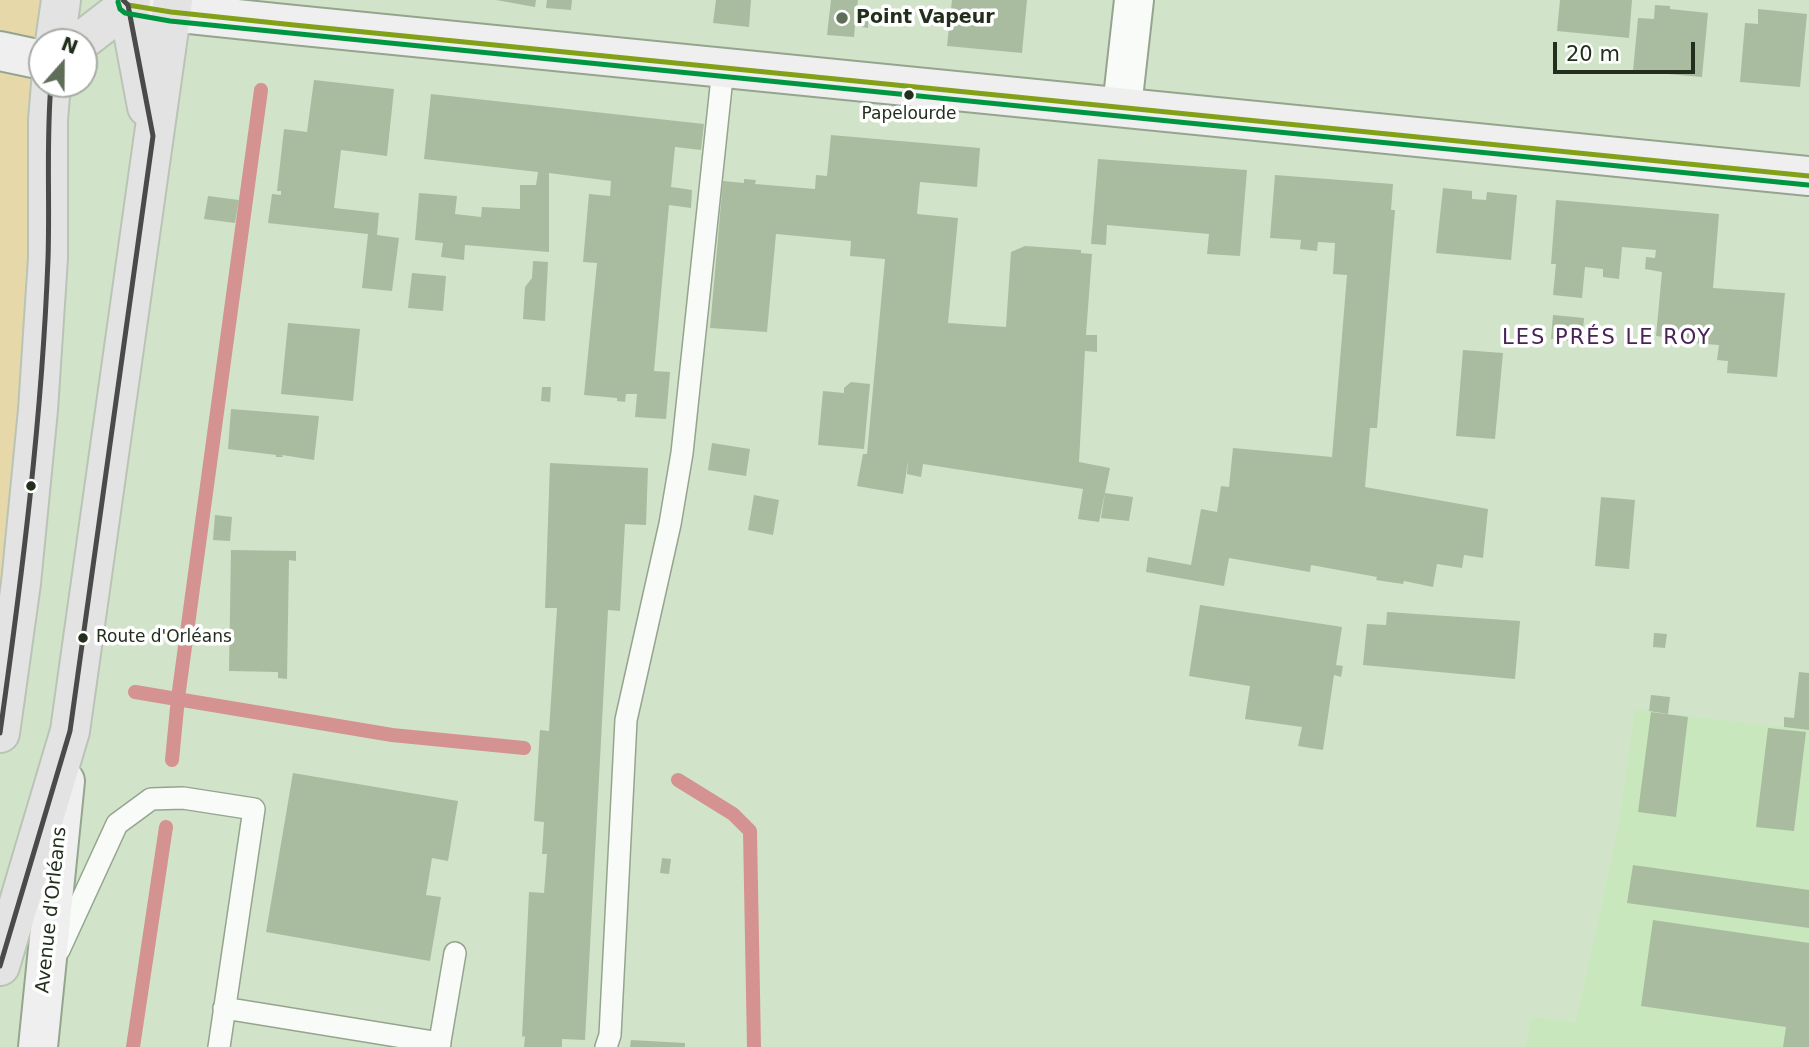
<!DOCTYPE html>
<html>
<head>
<meta charset="utf-8">
<style>
  body { margin:0 }
  #map { position:relative; width:1809px; height:1047px; overflow:hidden; background:#d1e4c9; font-family:"DejaVu Sans",sans-serif }
  canvas { display:block }
  .north { position:absolute; left:28px; top:28px; width:70px; height:70px; box-sizing:border-box; background:#fff; border:2px solid #a7aca4; border-radius:50%; rotate:21deg; font-size:19px; font-weight:700; line-height:28px; text-align:center; color:#222f1c }
  .north::after { content:''; display:block; margin:auto; width:24px; height:32px; background:#5f6e59; clip-path:polygon(50% 0,100% 100%,50% 72%,0 100%) }
  .scale { position:absolute; left:1553px; top:42px; width:142px; height:32px; box-sizing:border-box; border:4px solid #222f1c; border-top:0; padding-left:9px; font-size:21px; line-height:24px; white-space:nowrap; color:#222f1c; -webkit-text-stroke:5px #fff; paint-order:stroke }
</style>
</head>
<body>
<div id="map">
<canvas width="1809" height="1047"></canvas>
<div class="north">N</div>
<div class="scale">20 m</div>
</div>
<script>
const g = document.querySelector('canvas').getContext('2d');
g.lineJoin = 'round';
function fill(path, color) { g.fillStyle = color; g.fill(path, 'evenodd'); }
function trace(path, color, width, dash) { g.strokeStyle = color; g.lineWidth = width; g.lineCap = dash ? 'butt' : 'round'; g.setLineDash(dash || []); g.stroke(path); }
function write(font, color, halo, rows, align = 'center') {
  g.font = font + ' "DejaVu Sans",sans-serif'; g.lineWidth = 7; g.setLineDash([]); g.textBaseline = 'middle'; g.strokeStyle = halo; g.fillStyle = color; for (const [text, x, y, turn = 0] of rows) {
    g.save(); g.translate(x, y); g.rotate((+turn || 0) * Math.PI / 180); g.textAlign = isNaN(turn) ? turn : align; if (halo) g.strokeText(text, 0, 0); g.fillText(text, 0, 0); g.restore();
  }
}
const built = new Path2D(`
  M1635,710L1809,730V1047H1525L1532,1017L1576,1022L1618,830Z`);
const green = new Path2D(`
  M0,0H63L0,739Z`);
const stream = new Path2D(`
  M135,692L392,735L524,748
  M172,760L178,698L261,90
  M678,780L733,814L750,831L754,1047
  M133,1047L166,827`);
const building = new Path2D(`
  M496,0H536L535,7Z
  M547,0H572L571,10L546,8Z
  M716,0H751L749,27L713,23Z
  M831,0H858L857,10L869,12L868,28L855,26L854,37L827,35Z
  M952,0H1027L1022,53L947,46Z
  M1560,0H1632L1629,38L1557,31Z
  M1655,5L1670,6V9L1708,13L1702,77L1633,71L1638,18L1654,19Z
  M1758,9L1807,14L1800,87L1740,82L1745,23L1758,24Z
  M314,80L394,89L387,156L341,150L334,208L379,213L377,235L399,238L392,291L362,288L368,234L268,223L272,194L281,195V191H277L284,129L307,132Z
  M431,94L704,124L701,150L675,147L671,187L692,190L691,208L669,205L654,371L670,372L666,419L635,417L637,394H626L625,402L617,401V398L584,395L597,263L583,262L589,194L610,196L611,181L549,173V252L465,245L464,260L441,257L443,243L415,240L419,193L457,196L455,214L481,217L482,207L520,209V185H536L538,172L424,159Z
  M831,135L980,148L977,187L920,182L917,214L958,218L948,323L1006,327L1011,252L1025,246L1081,250V253L1092,254L1086,335H1097V352L1085,351L1079,462L1110,468L1099,522L1078,519L1083,489L923,464L921,477L907,474L908,461L903,494L857,486L863,454H867L885,259L850,256L851,241L776,234L767,332L710,328L723,181L744,183V179L756,180L755,184L815,189L816,175L827,176Z
  M1098,159L1247,170L1240,256L1207,254L1209,234L1107,225L1106,245L1091,244Z
  M1275,175L1393,184L1391,210H1395L1377,428H1370L1365,487L1488,509L1483,558L1464,555L1462,568L1437,564L1433,587L1404,581L1403,584L1376,580L1377,577L1311,565L1310,572L1229,558L1224,586L1146,572L1148,557L1191,565L1201,509L1217,512L1221,486L1229,487L1233,448L1332,457L1347,275L1333,274L1335,243L1318,242L1317,251L1300,249L1301,240L1270,238Z
  M1443,188L1472,191V199L1486,200L1487,192L1517,195L1511,260L1436,253Z
  M208,196L239,200L235,223L204,219Z
  M1556,200L1719,214L1713,288L1785,293L1777,377L1727,373L1728,361L1717,360L1719,345L1682,342L1683,339L1656,336L1662,272L1645,269L1646,257L1655,258L1656,250L1622,247L1619,279L1603,277V269L1585,267L1582,298L1553,295L1556,264H1551Z
  M533,261L548,262L545,321L523,319L525,287L532,278Z
  M412,273L446,276L443,311L408,308Z
  M1553,315L1584,318L1582,342L1551,339Z
  M288,323L360,329L353,401L281,394Z
  M1463,350L1503,353L1495,439L1456,436Z
  M851,382L870,384L864,449L818,445L823,391L844,393V388Z
  M542,387H551L550,402L541,401Z
  M231,409L319,416L314,460L282,455L283,457H276V455L228,449Z
  M712,443L750,449L746,476L708,470Z
  M550,463L648,468L646,525L625,524L620,611L608,610L585,1040L562,1039V1047H524L525,1036L522,1037L529,892L544,893L547,854H542L544,822L534,821L540,730L549,731L557,608H545Z
  M1105,493L1133,497L1129,521L1101,518Z
  M754,495L779,500L773,535L748,530Z
  M1601,497L1635,500L1629,569L1595,566Z
  M215,515L232,517L230,541L213,540Z
  M231,550L296,551V561L289,560L287,679L278,678V672L229,671Z
  M1200,605L1342,627L1336,665L1343,666L1341,677L1334,675L1323,750L1298,746L1302,727L1245,719L1250,686L1189,676Z
  M1387,612L1520,621L1515,679L1363,665L1367,624L1386,625Z
  M1654,633L1667,634L1665,648L1653,647Z
  M1799,672L1809,673V730L1784,727V717L1794,718Z
  M1651,695L1670,697L1668,714L1649,711Z
  M1651,712L1688,717L1676,817L1638,812Z
  M1768,728L1806,732L1794,831L1756,827Z
  M293,773L458,801L448,861L432,858L426,895L441,897L430,961L266,932Z
  M662,858L671,859L669,874L660,873Z
  M1633,865L1809,890V928L1627,903Z
  M1653,920L1809,943V1047H1783L1786,1027L1641,1006Z
  M631,1040L685,1043V1047H630Z`);
const service = new Path2D(`
  M59,950L117,824L151,799L183,798L254,809L219,1047
  M224,1008L440,1043
  M439,1047L455,953
  M606,1047L610,1035L626,720L670,524L682,453L723,68`);
const minor = new Path2D(`
  M1122,107L1134,0`);
const secondary = new Path2D(`
  M128,5L171,12L294,25L1809,176
  M0,51L42,60
  M38,1047L65,781`);
const primary = new Path2D(`
  M127,0L147,107
  M55,42L61,0
  M80,42L128,5L131,0
  M0,733L21,583L38,410L48,258V120L51,84
  M0,966L70,731L173,0`);
const bus1 = new Path2D(`
  M128,5L171,12L294,25L1809,176`);
const bus2 = new Path2D(`
  M0,733C22,576 42,418 48,259C50,200 46,142 51,84
  M0,966L70,731L153,136L128,5L123,0`);
const bus3 = new Path2D(`
  M118,2L120,9L125,13L170,21L1808,185`);
const markers = [
  [842,18,7,"#5f6e59"],
  [909,95,6,"#222f1c"],
  [31,486,6,"#222f1c"],
  [83,638,6,"#222f1c"]
];
const busNames = [
  ["Papelourde",909,115],
  ["Route d'Orléans",96,638,"left"]
];
const poiNames = [
  ["Point Vapeur",856,18]
];
const streetNames = [
  ["Avenue d'Orléans",52,910,-84]
];
const neighbourhoodNames = [
  ["LES PRÉS LE ROY",1607,339]
];
fill(built, '#c9e7bc');
fill(green, '#e7d8aa');
trace(stream, '#d49390', 14);
fill(building, '#a9bca0');
trace(service, '#95a48f', 24);
trace(minor, '#95a48f', 42);
trace(secondary, '#95a48f', 42);
trace(primary, '#bac4b6', 42);
trace(service, '#f8fbf7', 21);
trace(minor, '#f8fbf7', 38);
trace(secondary, '#eeefee', 38);
trace(primary, '#e4e3e3', 38);
trace(bus1, '#82a018', 5);
trace(bus2, '#4a4a49', 5);
trace(bus3, '#009641', 5);
for (const [x, y, r, color] of markers) { const dot = new Path2D(); dot.arc(x, y, r, 0, 2 * Math.PI); g.fillStyle = color; g.fill(dot); trace(dot, '#fff', 2.5); }
write('17px', '#222f1c', '#fff', busNames);
write('bold 19px', '#222f1c', '#fff', poiNames, 'left');
write('19px', '#222f1c', '#fff', streetNames);
g.letterSpacing = '2px';
write('21px', '#492257', '#fff', neighbourhoodNames);
g.letterSpacing = '0px';
</script>
</body>
</html>
